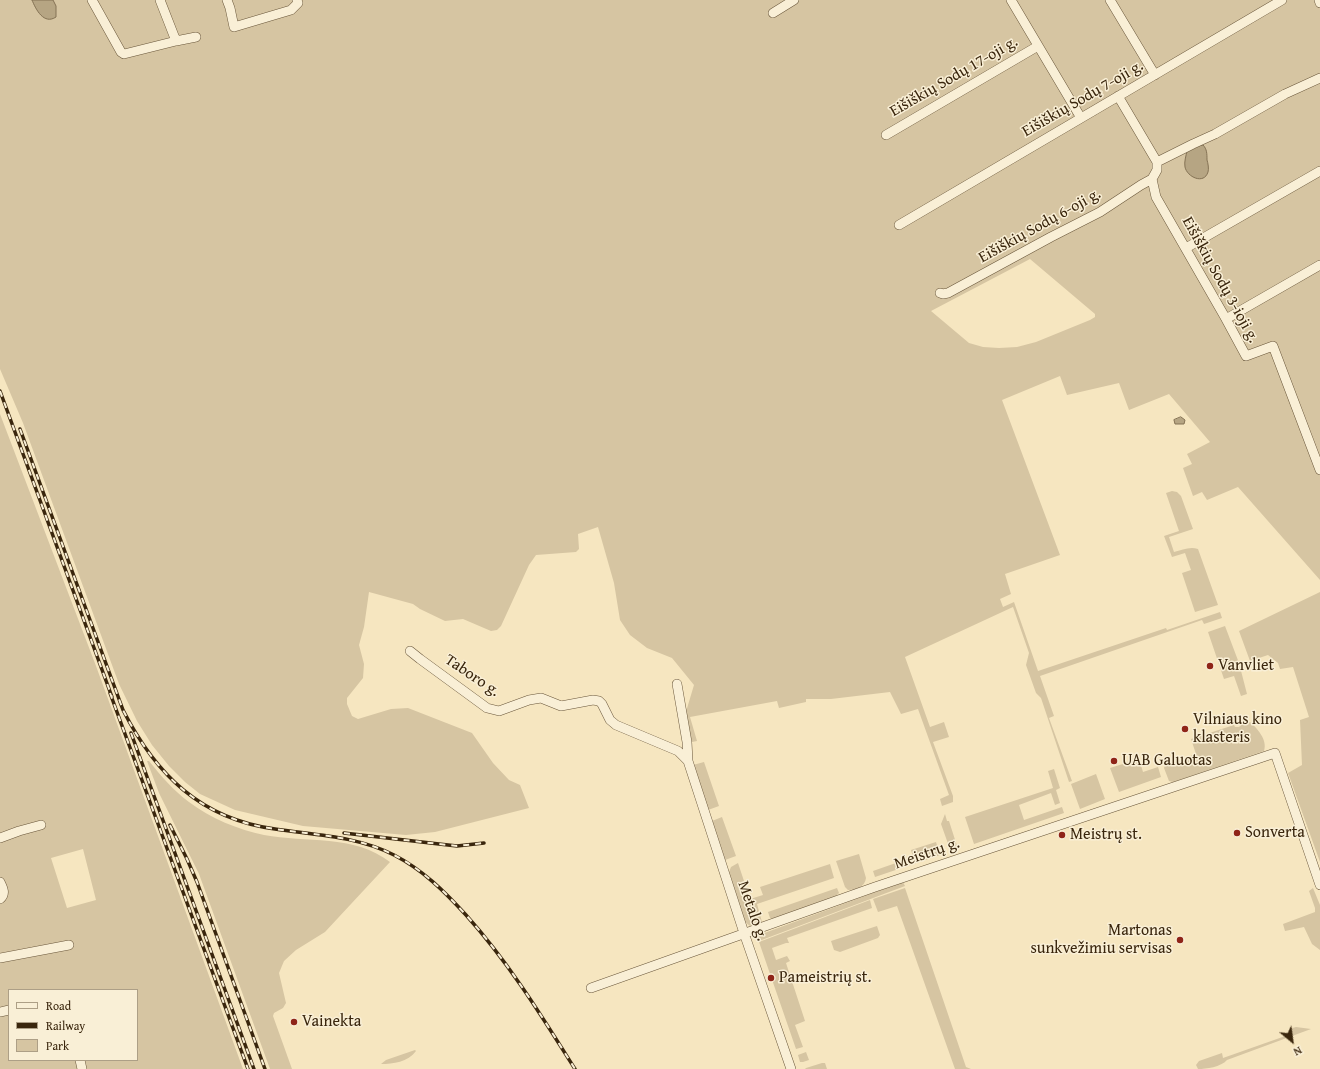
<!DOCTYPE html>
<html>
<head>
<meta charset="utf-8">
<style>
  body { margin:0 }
  #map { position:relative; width:1320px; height:1069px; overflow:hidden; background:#f6e6c0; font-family:"Gentium Book Plus",serif }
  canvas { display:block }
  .legend { position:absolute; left:8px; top:989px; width:130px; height:72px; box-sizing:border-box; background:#f9efd6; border:1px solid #ad9f86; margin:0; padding:5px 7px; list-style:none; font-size:12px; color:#3a260d }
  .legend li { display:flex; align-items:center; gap:8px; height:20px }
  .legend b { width:20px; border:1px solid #ad9f86 }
  .north { position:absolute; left:1272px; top:1021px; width:40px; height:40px; -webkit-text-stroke:3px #f9efd6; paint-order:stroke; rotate:151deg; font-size:11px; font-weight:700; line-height:16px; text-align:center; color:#3a260d }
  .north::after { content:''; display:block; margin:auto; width:14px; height:18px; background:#3a260d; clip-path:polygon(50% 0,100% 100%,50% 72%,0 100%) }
</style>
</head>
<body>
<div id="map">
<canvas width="1320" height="1069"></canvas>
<ul class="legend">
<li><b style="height:5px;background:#f9efd6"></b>Road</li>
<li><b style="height:5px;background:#3a260d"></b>Railway</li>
<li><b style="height:11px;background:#d6c5a2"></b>Park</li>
</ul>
<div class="north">N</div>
</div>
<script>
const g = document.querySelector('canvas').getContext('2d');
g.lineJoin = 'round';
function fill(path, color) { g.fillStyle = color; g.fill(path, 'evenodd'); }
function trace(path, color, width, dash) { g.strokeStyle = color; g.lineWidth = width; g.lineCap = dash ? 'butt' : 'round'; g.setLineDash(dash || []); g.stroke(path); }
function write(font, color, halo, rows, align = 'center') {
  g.font = font + ' "Gentium Book Plus",serif'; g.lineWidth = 3; g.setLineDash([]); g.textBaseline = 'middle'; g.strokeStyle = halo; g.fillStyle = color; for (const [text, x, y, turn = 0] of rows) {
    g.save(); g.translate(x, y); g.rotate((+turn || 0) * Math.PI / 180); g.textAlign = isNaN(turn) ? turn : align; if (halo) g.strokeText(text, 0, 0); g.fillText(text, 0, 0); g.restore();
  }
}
const green = new Path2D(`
  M0,0H1320V580L1238,487L1207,500L1202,492L1193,496L1183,468L1192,464L1187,454L1210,442L1169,394L1129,410L1119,383L1067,395L1060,376L1002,400L1060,555L1005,574L1011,594L1000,599L1003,607L1014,602L1038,671L1166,628L1167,630L1220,612L1222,618L1204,624L1202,620L1040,676L1054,716L1049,718L1072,781L1069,782L1041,698L1036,693L1026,665L1029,653L1013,607L905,657L930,727L944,722L949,737L933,742L953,796V802L942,806L940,799L949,795L918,709L901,714L890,692L831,699H806V702L779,708L777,701L690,717L697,741L692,742L685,715L694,685L672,658L647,648L630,635L620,620L614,583L598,527L578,534L579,549L576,552L536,555L529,565L501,626L497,630L491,631L463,619L445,621L420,609L413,604L369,592L364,627L359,645L364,664L363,678L347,698V704L352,716L358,719L391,709L408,708L472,733L493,763L509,780L520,785L529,808L435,832L406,835L303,826L235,810L200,794L185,782L169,766L152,745L137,721L119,684L23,423L0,369ZM1030,259L1095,314V317L1090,320L1036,342L1017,347L999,348L983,347L969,343L931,311Z
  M0,414L96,666L243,1069H0ZM83,849L96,900L67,908L51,858ZM9,990H137V1060H9Z
  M1172,491L1177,492L1181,496L1193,529L1169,537L1174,552C1182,550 1190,546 1198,549L1218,605L1195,612L1182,573L1191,570L1185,553L1172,557L1164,536L1179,531L1166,493Z
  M1320,592V862L1288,773L1302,765L1300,720L1309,717L1293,667L1280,669L1278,663L1268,655L1250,661L1239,631Z
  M1225,626L1239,663L1247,694L1241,696L1234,676L1224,679L1208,632Z
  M1250,722C1257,728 1268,740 1264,751L1173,782L1169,781L1164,768L1165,765L1196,754L1191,739L1234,725L1235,727H1239L1241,725Z
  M1139,759L1143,772L1158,767L1161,777L1119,792L1110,768Z
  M147,761H149C161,776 174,791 189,802C210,818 239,830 264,835C306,843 354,834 390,862L325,932L296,950L284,961L279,973L286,1003L283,1008L274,1013L273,1016L292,1069H270L199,874L159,793Z
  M704,762L719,806L708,810L693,765Z
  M1054,769L1060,788L1056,790L1060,803L1055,805L1051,793L1019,805L1024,820L1062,807L1064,813L974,844L965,817L1053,788L1048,771Z
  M1096,774L1105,799L1080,809L1071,784Z
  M945,814L947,821H949L958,849L951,852L941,824Z
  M722,817L736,856L725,860L712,821Z
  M936,842L940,855L875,877L873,871L913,857L911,850Z
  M859,854L866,878C865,887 856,890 848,890L845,887L836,861Z
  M738,863L750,899L763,895L760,887L830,864L834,878L757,904L762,922L750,926L745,922L729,872L731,867Z
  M903,882L905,886L759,941L758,938L759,935Z
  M837,888L839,893L835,897L773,919L770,918L768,912Z
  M905,888L966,1067L971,1069H955L897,906L878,912L873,899Z
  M1313,888L1320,905V950L1312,944L1304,927L1285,931L1283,924L1315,912V908L1309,891Z
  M870,900L872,908L787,938L789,943H786L772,948L776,960L787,956L790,961L786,963L805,1021L795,1025L803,1047L796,1049L759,942Z
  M877,926L880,935L878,938L840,952L834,950L831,941Z
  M1296,1027L1311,1029L1227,1060C1221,1067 1206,1069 1198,1069L1196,1065L1199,1061L1222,1053L1223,1058L1291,1034L1289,1029Z
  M415,1050L416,1051C408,1062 393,1064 381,1064L386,1060Z
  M806,1052L809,1060L803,1062H800L798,1055Z
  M822,1063H825L827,1069H805L806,1068Z`);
const water = new Path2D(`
  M32,0H53L56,6V17C44,25 36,10 32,0Z
  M1199,145H1203C1207,149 1207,154 1207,160C1208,163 1209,169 1208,172C1204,185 1187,177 1185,167C1184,162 1186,156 1187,151Z
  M1181,417L1185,420L1184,424H1175L1174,420Z`);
const minor = new Path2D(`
  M92,0L121,52L124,54L176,41
  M160,0L176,41L196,37
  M227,0L230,8L234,27L291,10L298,3L297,0
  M1011,0L1081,118
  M1110,0L1155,75
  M1319,0L1320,3
  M773,13L794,0
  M1118,96L1157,162V170L1152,179L1156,197L1226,319L1246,356L1273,346L1320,470
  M886,135L1038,46
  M1157,162L1193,144L1215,134L1285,94L1320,78
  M899,225L1282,0
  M1186,248L1320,171
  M940,293L943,294L948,293L1051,237L1100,212L1141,185L1152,179
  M1226,319L1320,265
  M410,651L420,659L487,708L499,711L529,700L541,698L561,706L593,700L599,701L602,704L610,720L616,725L678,751L688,761
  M677,684L687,742L688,761L744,933L791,1069
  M0,838L19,831L41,825
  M0,882C3,888 6,894 0,899
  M0,958L69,945
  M591,988L875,887L1275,753L1320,885
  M0,1012L9,1010
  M80,1060L82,1069`);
const rail = new Path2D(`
  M0,391L112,697
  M20,429L123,710C156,775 201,819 275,829C315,835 357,836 394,855C423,870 444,891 466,915C509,963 541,1015 575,1069
  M110,693L248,1069
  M131,733L254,1069
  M170,825L187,859L197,882L265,1069
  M344,833L439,844L457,846L484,843`);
const markers = [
  [1210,666,4,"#8f2418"],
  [1185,729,4,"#8f2418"],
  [1114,761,4,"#8f2418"],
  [1237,833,4,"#8f2418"],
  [1062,835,4,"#8f2418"],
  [1180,940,4,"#8f2418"],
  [771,978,4,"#8f2418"],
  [294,1022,4,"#8f2418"]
];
const streetNames = [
  ["Eišiškių Sodų 17-oji g.",954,77,-30],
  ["Eišiškių Sodų 7-oji g.",1083,99,-30],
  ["Eišiškių Sodų 6-oji g.",1040,226,-29],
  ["Eišiškių Sodų 3-ioji g.",1220,280,61],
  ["Taboro g.",472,676,34],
  ["Meistrų g.",927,854,-19],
  ["Metalo g.",752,911,71]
];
const poiNames = [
  ["Vanvliet",1218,666],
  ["Vilniaus kino",1193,720],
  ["klasteris",1193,738],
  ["UAB Galuotas",1122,761],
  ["Sonverta",1245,833],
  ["Meistrų st.",1070,835],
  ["Martonas",1172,931,"right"],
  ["sunkvežimiu servisas",1172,949,"right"],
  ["Pameistrių st.",779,978],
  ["Vainekta",302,1022]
];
fill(green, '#d6c5a2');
fill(water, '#b6a583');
trace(water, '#847254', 1);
trace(minor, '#69563a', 10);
trace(minor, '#f9efd6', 9);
trace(rail, '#3a260d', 3.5);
trace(rail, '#f9efd6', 2, [6]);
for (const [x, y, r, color] of markers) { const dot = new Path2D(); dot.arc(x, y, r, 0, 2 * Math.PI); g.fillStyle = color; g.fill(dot); trace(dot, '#f9efd6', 1.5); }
write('16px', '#3a260d', '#f9efd6', streetNames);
write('16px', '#3a260d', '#f9efd6', poiNames, 'left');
</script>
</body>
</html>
